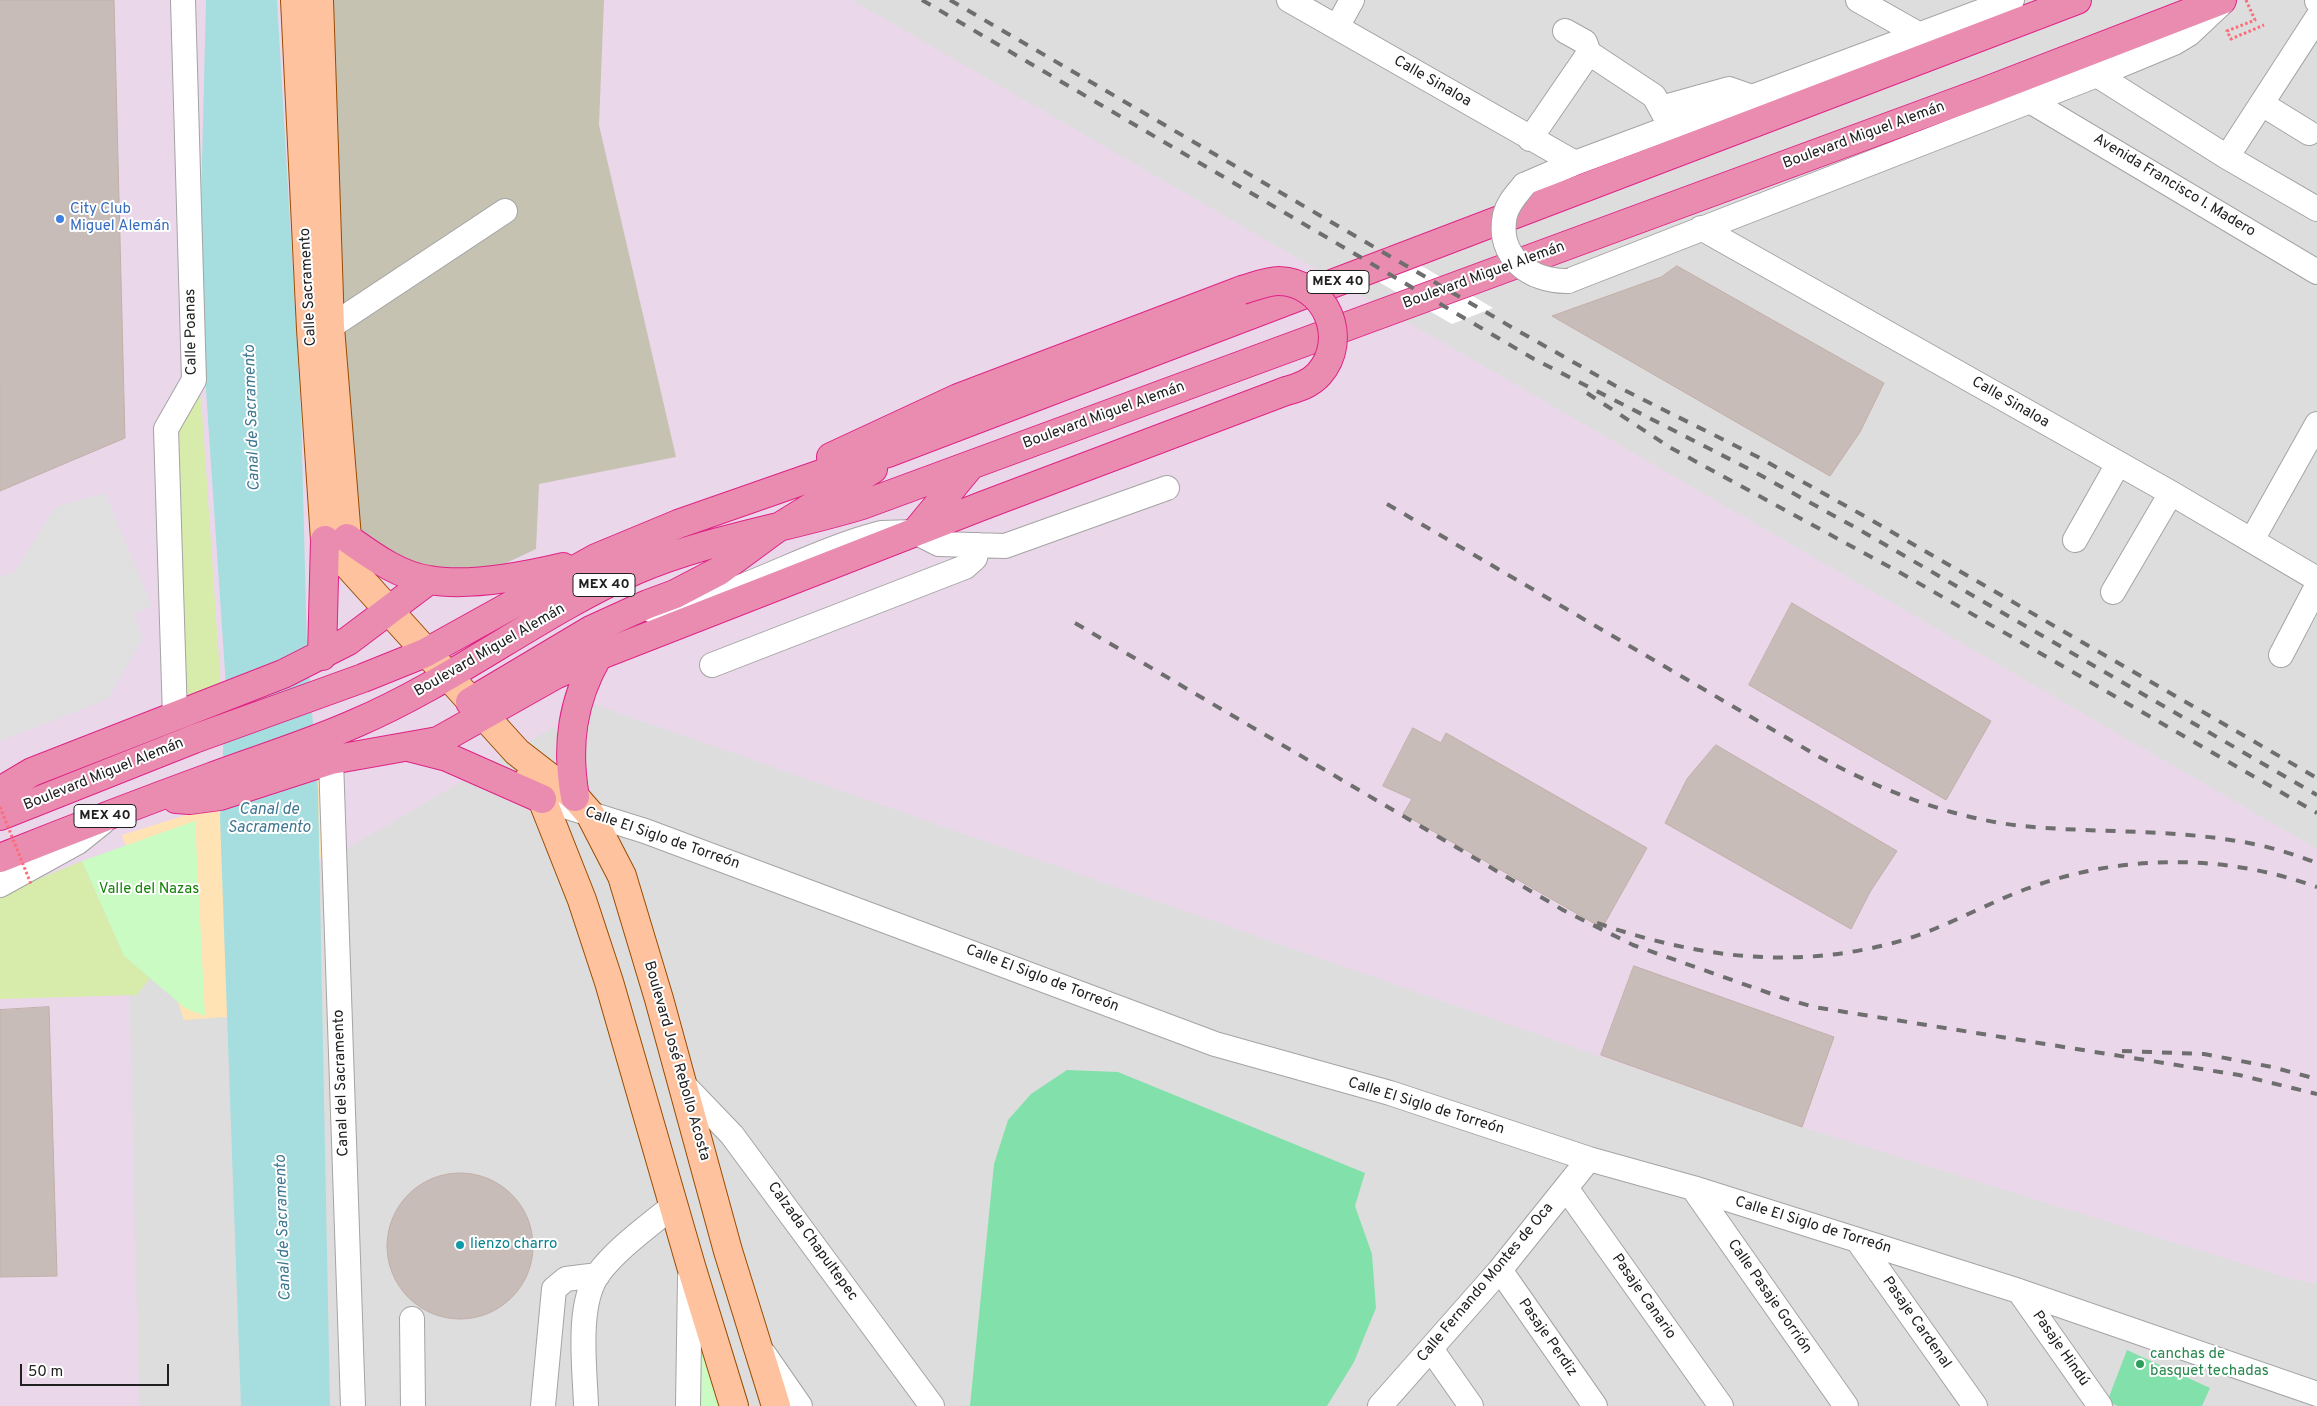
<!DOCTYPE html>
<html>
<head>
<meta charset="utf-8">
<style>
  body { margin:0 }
  #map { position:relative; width:2317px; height:1406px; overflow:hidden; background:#f1ebe6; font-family:Overpass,sans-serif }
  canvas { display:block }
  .scale { position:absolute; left:20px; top:1364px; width:149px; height:22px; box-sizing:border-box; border:2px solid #202020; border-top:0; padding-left:6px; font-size:15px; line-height:18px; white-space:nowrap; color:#202020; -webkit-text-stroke:4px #fff; paint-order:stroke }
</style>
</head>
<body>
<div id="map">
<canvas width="2317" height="1406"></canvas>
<div class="scale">50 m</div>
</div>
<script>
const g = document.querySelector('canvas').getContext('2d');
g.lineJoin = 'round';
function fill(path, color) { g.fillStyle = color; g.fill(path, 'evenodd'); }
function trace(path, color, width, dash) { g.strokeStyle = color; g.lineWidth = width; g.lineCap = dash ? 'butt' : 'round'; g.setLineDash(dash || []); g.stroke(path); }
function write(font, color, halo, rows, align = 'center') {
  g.font = font + ' Overpass,sans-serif'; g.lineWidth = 4; g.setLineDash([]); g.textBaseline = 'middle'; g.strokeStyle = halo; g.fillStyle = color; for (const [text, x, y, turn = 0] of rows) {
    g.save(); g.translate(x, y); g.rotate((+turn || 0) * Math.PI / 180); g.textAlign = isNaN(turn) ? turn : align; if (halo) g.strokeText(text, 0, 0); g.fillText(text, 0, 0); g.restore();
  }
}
const residential = new Path2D(`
  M0,0H2317V1406H0Z`);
const industrial = new Path2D(`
  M0,0H852L2317,849V1283L2295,1280L1802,1127L593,704L129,977L139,1406H0Z`);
const construction = new Path2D(`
  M329,0H604L599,125L676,457L539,484L536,549L487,572L421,575L360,545L341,308L338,143Z`);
const grass = new Path2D(`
  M201,396L221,690L187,701L173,434Z
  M82,861L124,956L150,978L137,995L0,999V895Z`);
const sand = new Path2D(`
  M324,772L325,848L252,1015L184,1020L122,835Z`);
const park = new Path2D(`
  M195,821L205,1016L185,1008L124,956L82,861Z
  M695,1307L724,1406H698Z`);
const pitch = new Path2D(`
  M1067,1070L1118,1072L1365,1173L1355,1206L1372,1254L1376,1308L1354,1362L1327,1406H970L994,1164L1008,1120L1031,1094Z
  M2127,1350L2210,1388L2202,1406H2118L2107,1402Z`);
const parking = new Path2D(`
  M105,493L152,606L134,613L143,638L108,699L0,741V577L15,572L55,507Z`);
const water = new Path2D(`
  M206,0H277L301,412L307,647L318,790L330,1406H241L220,818L226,687L199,286Z`);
const pier = new Path2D(`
  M1388,246L1493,308L1452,324L1349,265Z`);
const building = new Path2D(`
  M0,0H114L125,438L0,491Z
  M1677,266L1884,383L1860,432L1830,476L1552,316L1661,277Z
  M1792,603L1991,721L1946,800L1749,685Z
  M1413,728L1441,743L1446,733L1647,848L1602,928L1403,814L1412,799L1383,786Z
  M1716,745L1897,851L1870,892L1851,929L1665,823L1687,779Z
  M1634,966L1834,1037L1802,1127L1601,1055Z
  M49,1007L57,1276L0,1277V1010Z
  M387 1246a73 73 0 1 1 146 0a73 73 0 1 1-146 0Z`);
const path = new Path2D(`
  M2246,0L2255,20L2227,31L2231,39L2264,25`);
const minor = new Path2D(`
  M1289,0L1575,163
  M1858,0L1920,35
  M2317,0V1
  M1337,27L1352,0
  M1565,31L1585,42L1589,53L1654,96L1671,127
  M2097,75L2227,157L2317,209
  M2030,101L2317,272
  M2262,104L2309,133
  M1661,108L1729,89L1752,97
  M1530,139L1589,53
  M2227,157L2317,18
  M1524,185L1575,163L2012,0
  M1701,228L2171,493L2317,579
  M1568,281L2097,75L2174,43L2189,34L2223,2
  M313,329L330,327L505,211
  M2075,540L2118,464
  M2252,540L2317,424
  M2113,592L2171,493
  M653,611C728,602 795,558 867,537L881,533L915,532L939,544L1005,546L1167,488
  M2281,655L2317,586
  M712,665L965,567L975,558L978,545
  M175,717L166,429L194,380L183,0
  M331,760L353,1406
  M542,799L645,831L1215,1044L1390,1093L1589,1159L1693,1188L2019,1291L2317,1394
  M0,885L78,842L103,822
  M684,1085L732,1135L932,1406
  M1566,1188L1721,1406
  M1693,1188L1846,1406
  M1858,1241L1975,1406
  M1500,1270L1595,1406
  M2019,1291L2100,1406
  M412,1319L413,1406
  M1431,1349L1471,1406
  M764,1354L800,1406
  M543,1406L554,1289L566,1279L598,1275
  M586,1406C585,1369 576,1306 598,1274C616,1249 650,1225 674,1205
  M688,1406L690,1277
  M1380,1406L1500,1270L1589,1159`);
const major = new Path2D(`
  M295,0L311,329L325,540L517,752L575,797L590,814L622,876L659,999L728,1251L776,1406
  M319,0L330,327L347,538L346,562
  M530,777L542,799L582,900L609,982L691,1266L734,1406`);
const highway = new Path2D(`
  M831,457L958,398L1242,290
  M918,529L970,466
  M347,538C371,555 399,576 429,580C468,587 525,576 563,567
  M322,656L325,540
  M470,702L591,630L648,604L675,594L719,571L776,529L873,469
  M412,748L447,757L542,799
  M0,791L32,772L283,674L348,641L429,580
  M575,797C566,746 572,701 598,656
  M176,799L190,800L220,796L331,760L438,741L555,675L598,656L982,506L1286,391
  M0,816L194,739L363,678L425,653L596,558L678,524L824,473L888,453L2077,0
  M0,858C70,830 140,803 211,777C259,759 309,744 356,723C454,681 539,613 636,570C708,539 787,528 862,505L1986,91L2222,0`);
const rail = new Path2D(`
  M922,0L1534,359L1751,470L1858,529L2317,795
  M950,0L1520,332L1614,385L1758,457L1866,517L2317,778
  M1587,393L1671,448L1908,577L2317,813
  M1387,504L1816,755C1880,790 1950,818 2022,826C2093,833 2166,829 2237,841C2264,845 2291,853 2317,863
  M1075,623L1563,910L1633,945L1783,998L1814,1007L2239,1075L2317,1094
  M1597,923C1696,957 1790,970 1893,943C1939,931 1981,906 2026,889C2120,854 2222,853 2317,887
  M2122,1051L2204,1054L2272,1067L2317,1079`);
const pathBridge = new Path2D(`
  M0,807L31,884`);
const minorBridge = new Path2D(`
  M1524,185C1516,195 1508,203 1505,215C1496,257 1531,282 1568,281`);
const highwayBridge = new Path2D(`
  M1242,290C1253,287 1267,281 1279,281C1326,282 1350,339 1319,374C1310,384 1298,388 1286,391`);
const markers = [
  [60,219,5,"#3f7fe0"],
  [460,1245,5,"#0f9aa8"],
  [2140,1364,5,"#2e9e5b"]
];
const shields = [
  [1338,282,62],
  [604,585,62],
  [105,816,62]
];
const shieldNames = [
  ["MEX 40",1338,282],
  ["MEX 40",604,585],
  ["MEX 40",105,816]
];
const streetNames = [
  ["Calle Sinaloa",1432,82,30],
  ["Boulevard Miguel Alemán",1864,136,-20],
  ["Avenida Francisco I. Madero",2174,186,31],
  ["Boulevard Miguel Alemán",1484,276,-20],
  ["Calle Sacramento",309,287,-93],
  ["Calle Poanas",192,332,-91],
  ["Calle Sinaloa",2010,403,30],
  ["Boulevard Miguel Alemán",1104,416,-20],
  ["Boulevard Miguel Alemán",490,651,-30],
  ["Boulevard Miguel Alemán",104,775,-22],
  ["Calle El Siglo de Torreón",662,839,19],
  ["Calle El Siglo de Torreón",1042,979,21],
  ["Boulevard José Rebollo Acosta",676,1061,74],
  ["Canal del Sacramento",342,1083,-92],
  ["Calle El Siglo de Torreón",1426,1107,17],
  ["Calle El Siglo de Torreón",1813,1226,17],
  ["Calzada Chapultepec",812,1242,54],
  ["Calle Fernando Montes de Oca",1486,1283,-50],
  ["Pasaje Canario",1643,1297,55],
  ["Calle Pasaje Gorrión",1769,1297,55],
  ["Pasaje Cardenal",1916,1323,55],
  ["Pasaje Perdiz",1547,1338,55],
  ["Pasaje Hindú",2060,1349,55]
];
const shopNames = [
  ["City Club",70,210],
  ["Miguel Alemán",70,227]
];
const parkNames = [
  ["Valle del Nazas",149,890]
];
const cultureNames = [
  ["lienzo charro",470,1245]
];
const leisureNames = [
  ["canchas de",2150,1355],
  ["basquet techadas",2150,1372]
];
const waterNames = [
  ["Canal de Sacramento",253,418,-92],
  ["Canal de",269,811],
  ["Sacramento",269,829],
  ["Canal de Sacramento",284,1228,-92]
];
fill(residential, '#dedddd');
fill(industrial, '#ead8ea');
fill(construction, '#c5c2b1');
fill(grass, '#d7ebab');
fill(sand, '#ffe3b5');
fill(park, '#c9fbc3');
fill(pitch, '#82e1ab');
fill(parking, '#e0e0e0');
fill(water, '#a6dddf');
fill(pier, '#fff');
fill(building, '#c8bcb9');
trace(building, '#c3afa8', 1);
trace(minor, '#a4a4a4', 26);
trace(major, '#9b4b00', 30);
trace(highway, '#df2286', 30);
trace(path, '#fd6b77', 3, [2.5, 2.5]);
trace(minor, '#fff', 24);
trace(major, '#fec39e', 28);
trace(highway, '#e98caf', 28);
trace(rail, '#6e6e6e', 4, [10, 10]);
trace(minorBridge, '#a4a4a4', 26, []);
trace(highwayBridge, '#df2286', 30, []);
trace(pathBridge, '#fd6b77', 3, [2.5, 2.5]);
trace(minorBridge, '#fff', 24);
trace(highwayBridge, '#e98caf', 28);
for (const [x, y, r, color] of markers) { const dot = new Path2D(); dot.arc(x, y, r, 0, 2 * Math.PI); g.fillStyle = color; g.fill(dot); trace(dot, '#fff', 2); }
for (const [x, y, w] of shields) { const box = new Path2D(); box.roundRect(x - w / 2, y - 11.5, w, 23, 4); g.fillStyle = '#fff'; g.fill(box); trace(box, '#202020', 1); }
write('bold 14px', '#202020', null, shieldNames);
write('15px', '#202020', '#fff', streetNames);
write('15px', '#366cbe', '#fff', shopNames, 'left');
write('15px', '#158209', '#fff', parkNames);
write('15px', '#0d838f', '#fff', cultureNames, 'left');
write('15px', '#27864d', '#fff', leisureNames, 'left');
write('italic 16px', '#3e7792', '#fff', waterNames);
</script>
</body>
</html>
